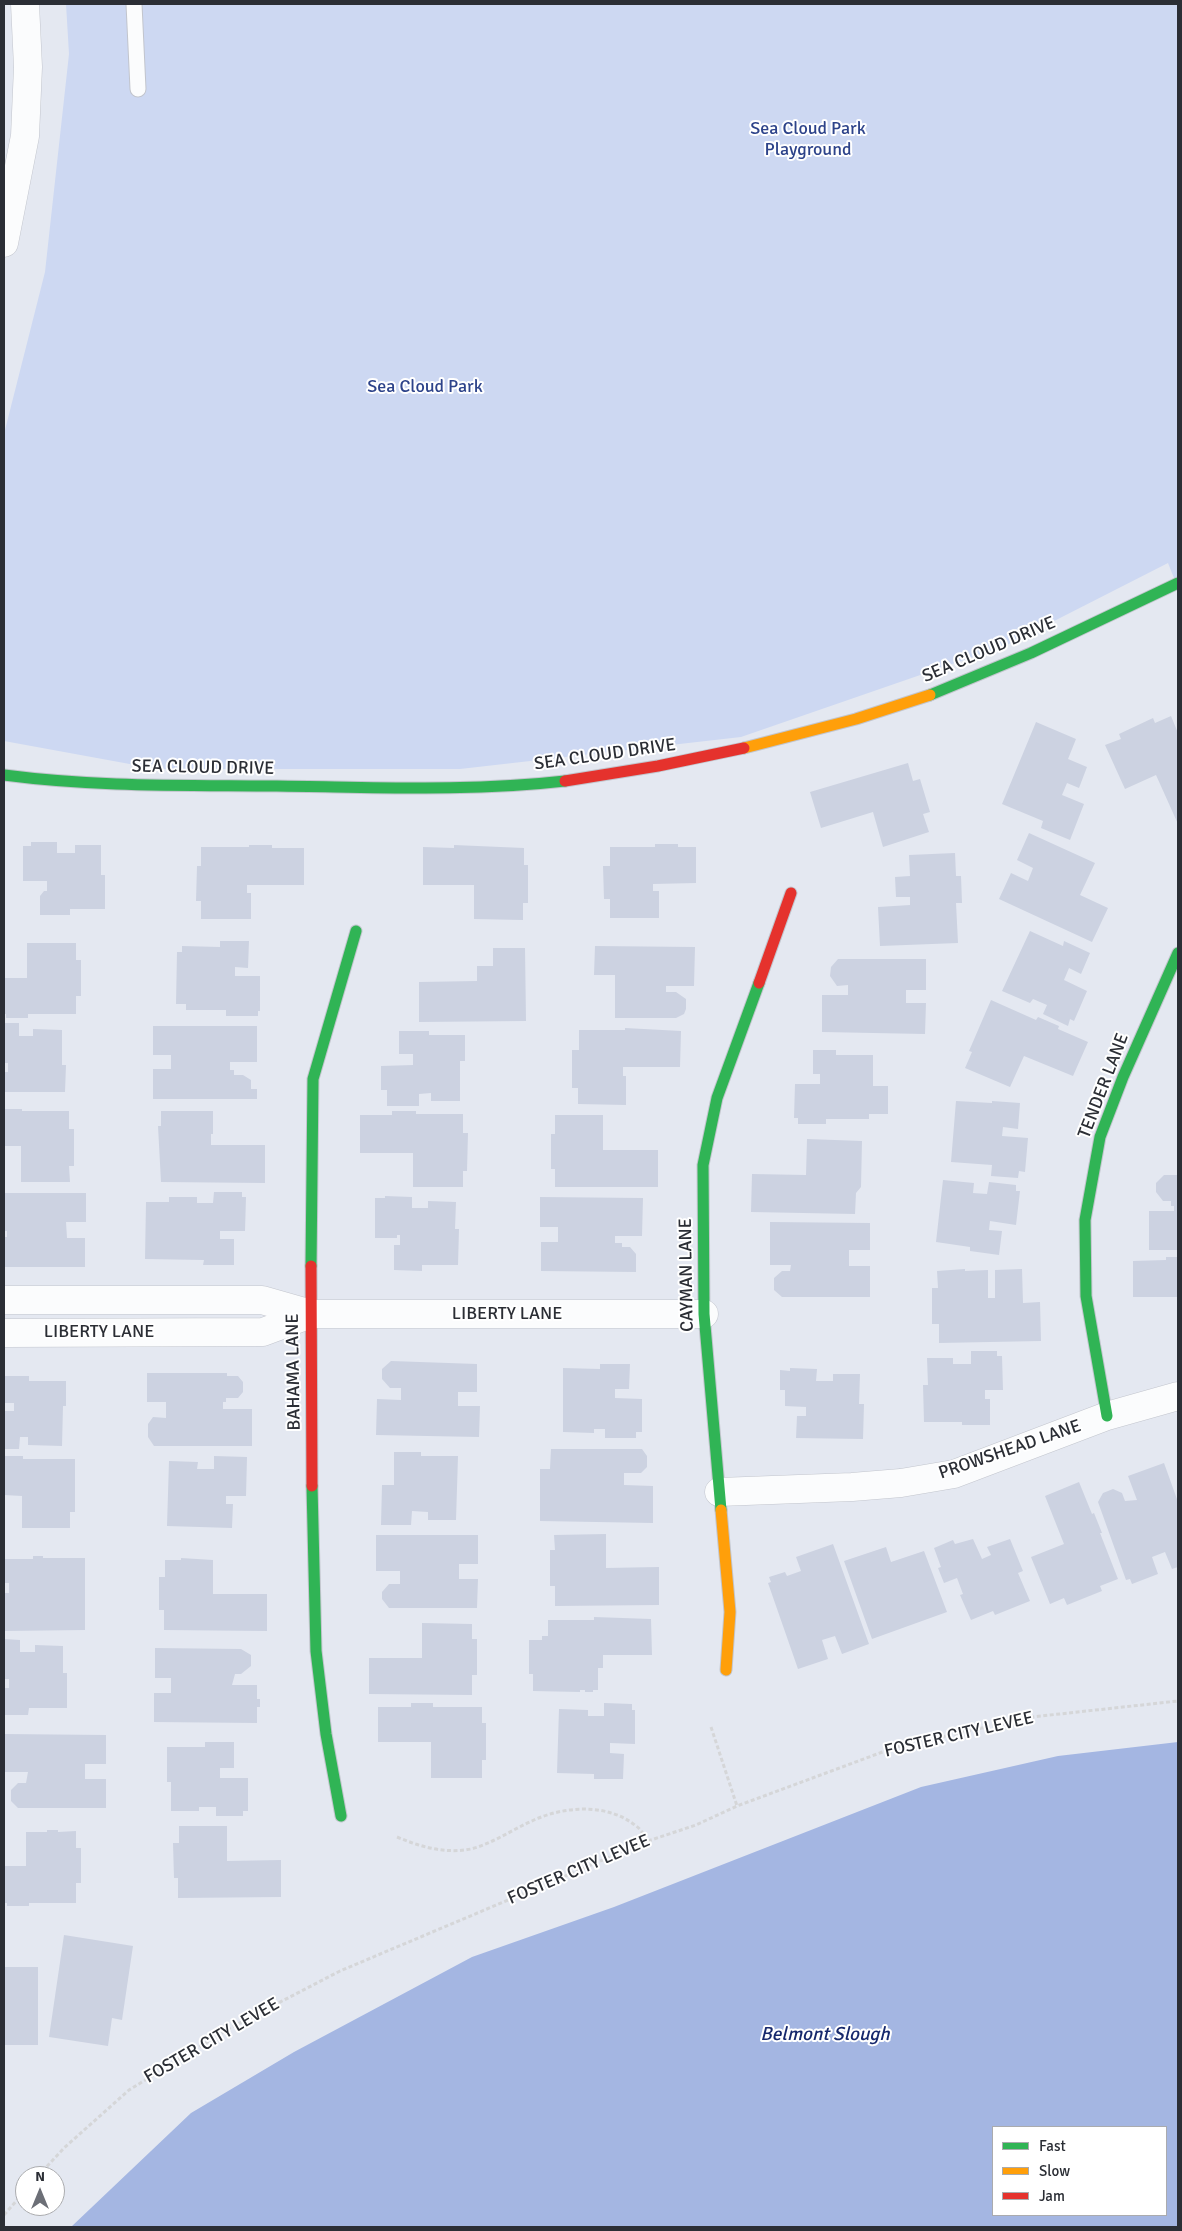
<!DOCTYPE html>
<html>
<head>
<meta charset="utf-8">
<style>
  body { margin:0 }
  #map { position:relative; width:1182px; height:2231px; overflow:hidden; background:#e4e8f1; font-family:Signika,sans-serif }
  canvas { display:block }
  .frame { position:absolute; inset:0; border:5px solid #2b2e35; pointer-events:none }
  .legend { position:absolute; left:992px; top:2126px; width:175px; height:90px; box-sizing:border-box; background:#fff; border:1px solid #aaabae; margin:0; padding:6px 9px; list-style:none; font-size:15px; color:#2b2e35 }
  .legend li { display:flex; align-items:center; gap:10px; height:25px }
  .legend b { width:25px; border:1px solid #aaabae }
  .north { position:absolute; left:15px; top:2166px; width:50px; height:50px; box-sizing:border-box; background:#fff; border:1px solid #aaabae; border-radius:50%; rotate:0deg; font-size:14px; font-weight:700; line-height:20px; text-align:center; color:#2b2e35 }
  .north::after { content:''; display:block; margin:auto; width:18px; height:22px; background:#6c6f77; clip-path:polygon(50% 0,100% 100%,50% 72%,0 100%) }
</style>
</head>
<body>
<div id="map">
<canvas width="1182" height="2231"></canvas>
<div class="frame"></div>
<ul class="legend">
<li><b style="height:6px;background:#30b455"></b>Fast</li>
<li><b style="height:6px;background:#ff9f0a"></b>Slow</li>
<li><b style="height:6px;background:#e5322d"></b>Jam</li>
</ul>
<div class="north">N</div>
</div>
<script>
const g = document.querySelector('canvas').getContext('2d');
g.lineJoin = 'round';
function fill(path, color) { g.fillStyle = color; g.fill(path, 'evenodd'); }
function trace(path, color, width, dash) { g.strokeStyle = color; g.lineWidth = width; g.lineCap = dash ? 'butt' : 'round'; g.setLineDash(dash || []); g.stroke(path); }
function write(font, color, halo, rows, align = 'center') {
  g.font = font + ' Signika,sans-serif'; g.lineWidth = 4; g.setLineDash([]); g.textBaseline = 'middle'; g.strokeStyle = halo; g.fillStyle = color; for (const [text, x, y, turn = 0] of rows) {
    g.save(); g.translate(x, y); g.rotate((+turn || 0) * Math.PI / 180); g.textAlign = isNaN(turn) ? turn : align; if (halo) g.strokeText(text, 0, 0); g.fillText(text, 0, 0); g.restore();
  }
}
const green = new Path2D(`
  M66,4H1178V588L1168,563L1007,645L741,737L460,769H157L4,741V434L45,272L69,54Z`);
const water = new Path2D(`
  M1178,1742V2227H71L191,2113L294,2052L472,1957L614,1907L921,1787L1058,1756ZM993,2127H1166V2215H993Z`);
const building = new Path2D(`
  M1171,716L1178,733V824L1156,775L1125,789L1105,745L1121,739L1119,734L1153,718L1155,723Z
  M1036,722L1076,739L1068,759L1087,767L1079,788L1067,783L1062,795L1084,804L1070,840L1041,828L1043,821L1002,804Z
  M908,763L913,781L920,779L930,812L923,814L929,832L883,847L873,812L821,828L810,792Z
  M1029,833L1095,863L1080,895L1108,908L1092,942L999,899L1011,873L1028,881L1033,868L1017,860Z
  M31,842H57V853H75V845H101V875H105V909H70V915H40V896L44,891H47V881H23V846H31Z
  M655,844H678V847H696V883L653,884V891H659V918H610V899H604L603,866H610V847H655Z
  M249,845H272V848H304V885H247V893H251V919H201V901H196L197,866H201V847H249Z
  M454,845L524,848V865H528V903H523V920L474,919V885H423V847L454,848Z
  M955,853L956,876H961L962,903H956L958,943L880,946L878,907L910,905V897H896L895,877L910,876L909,855Z
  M1030,931L1063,946L1064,941L1090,953L1081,974L1069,968L1064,980L1087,991L1074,1021L1070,1019L1068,1026L1043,1014L1047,1005L1033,999L1030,1003L1002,991Z
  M220,941H249L248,968L235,967V976H260V1011H258V1016H226V1010H186V1004H176L177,952H182V946L220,947Z
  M27,943H76V960H81V996H76V1014H28V1018H6V1014H4V978H27Z
  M595,946L695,947L694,986H666V992H676L686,999V1009L684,1014L676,1018H615V975H594Z
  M493,948H525L526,1021L419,1022V982L477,981V966H493Z
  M838,959H926V990H906V1003H926L925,1034L822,1032V995H848V985L837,986L830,976L831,967Z
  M991,1000L1036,1020L1038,1017L1059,1026L1058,1029L1088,1042L1073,1076L1024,1056L1010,1087L965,1068L972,1052L969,1051Z
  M4,1023H19V1036H33V1029L62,1030V1065H66L65,1092H4L5,1072H8V1063H4Z
  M153,1026H257V1062H230V1070H234V1075H243L251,1080V1089H257V1099H153V1069H171V1055H153Z
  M625,1028L681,1031L680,1067H623V1076H626V1105L578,1104V1088H572V1050H579V1030H625Z
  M399,1031H429V1035H465V1061H460V1101H431V1093L419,1094V1106H387V1090H381V1066L413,1065V1054H399Z
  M813,1050H836V1055H873V1086H888V1114H869V1119H826V1124H798V1118H794L795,1084H820V1074H813Z
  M956,1101L992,1103V1101L1020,1103L1018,1129L1003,1127L1002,1136L1028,1138L1025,1172L1019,1171L1018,1178L991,1176L992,1165L951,1162Z
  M4,1109H22V1111H69V1129H74V1166H69L70,1182H21V1146H4Z
  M161,1111H213V1134H211V1145H265V1183L161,1182L158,1126H161Z
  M392,1111H416V1114H463V1133H468L467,1171H463V1187H413V1153H360V1115H392Z
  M555,1115H603V1150H658V1187H555V1169H551V1134H555Z
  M807,1139L862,1141L861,1187L856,1193L855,1214L751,1212L752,1174L806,1175Z
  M1164,1175H1178V1250H1149V1211H1174V1206H1171V1201H1163L1156,1192V1183Z
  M943,1180L974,1183L973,1193L987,1194L989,1182L1016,1185V1191H1020L1016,1225L990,1221L989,1230L1002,1231L999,1255L970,1251V1247L936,1242Z
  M214,1192H242V1197H246L245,1231H220V1239H234V1265H203L204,1260L145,1259L146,1202H169V1197H197V1203H213Z
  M4,1193H86V1222H66L67,1238H85V1267H4V1237H7V1231H4Z
  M385,1196L412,1197V1208H428V1201L456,1202L455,1229H459L458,1265H422V1271L394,1270V1245H400V1235H397V1238H375V1198H385Z
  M540,1197L643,1198L642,1236H615V1243H622V1247H630L636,1254V1272L541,1271V1242H558V1227H540Z
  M770,1222L870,1223V1250H849V1266H870V1297H782L774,1290V1278L782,1271H790L791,1265H770Z
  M1166,1257H1178V1297H1133V1261L1166,1260Z
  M965,1269V1271L988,1270V1298H995V1270L1022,1269L1023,1303L1040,1302L1041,1341L939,1343V1324H932V1288H938L937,1271Z
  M971,1351H997V1356H1002L1003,1390H985V1399H990V1425H962V1422H924L923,1385H928L927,1358H953V1364H971Z
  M391,1361L477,1364V1392H458V1406H480L479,1437L376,1435L377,1399L401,1400V1388H390L382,1379V1369Z
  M600,1364H630L629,1389H615V1398L642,1399V1432H636V1438H605V1429H594V1433L563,1432V1368L600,1369Z
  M790,1368L817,1369L816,1381H833V1374H860L859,1404H864L863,1439L796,1438L797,1416H806V1407L785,1406V1390H780V1370L790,1371Z
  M147,1373H227V1376H238L243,1382V1392L238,1398H226V1402H223V1409H252V1446H154L148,1437V1424L153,1417L166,1418V1402H147Z
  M4,1376H29V1381H66V1406H63L62,1446L28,1445V1437H20L19,1449H4V1411H14V1403H4Z
  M551,1449H642L647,1456V1467L641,1473H624V1485L653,1486V1523L540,1521V1469H550Z
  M394,1452H421V1456H458L456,1520H428V1512L412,1511L411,1525H381L382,1485H394Z
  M4,1456H23V1459H75V1512H70V1528H22V1496L4,1495Z
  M214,1456L247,1457L246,1496H226V1504H233L232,1528L167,1526L169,1461L198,1462L197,1469H214Z
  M1164,1463L1178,1502V1567L1172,1569L1165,1552L1152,1557L1158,1574L1132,1584L1130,1579L1126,1580L1098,1502L1103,1493L1113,1489L1122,1493L1125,1501L1137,1500L1128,1476Z
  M1079,1482L1092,1514L1094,1513L1102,1533H1100L1118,1579L1100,1586L1102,1591L1067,1605L1064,1598L1050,1604L1031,1557L1064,1544L1045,1496Z
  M606,1534V1568L659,1567V1605L555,1606V1586H550V1550H555L554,1535Z
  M376,1535H478V1564H459V1579H478L477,1608H389L382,1599V1592L389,1584H400V1571H376Z
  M973,1539L982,1559L991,1555L987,1547L1010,1539L1023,1571L1018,1573L1030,1601L995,1615L993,1611L971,1620L960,1595L963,1594L957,1578L944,1583L938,1568L941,1567L934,1548L953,1540L955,1544Z
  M833,1544L869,1644L842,1654L835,1636L822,1640L828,1659L798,1669L768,1583L771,1582L769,1577L785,1572L787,1576L801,1571L796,1557Z
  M886,1547L891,1562L924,1551L947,1612L872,1639L844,1561Z
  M33,1556H43V1558H85V1630L4,1631V1593H9V1583H4V1559H33Z
  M181,1558L213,1560V1594H267V1631L164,1630V1610H159V1577H165V1560H181Z
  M594,1617L651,1619L652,1655H603V1668H598V1690H593V1692H585V1690H580V1692L533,1691V1674H529V1640H542V1636H548V1620H594Z
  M422,1623L472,1624V1639H477V1675H472V1695L369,1694V1658H422Z
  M4,1639L20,1640V1652H35V1645L63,1646V1673H67V1708H29L28,1715H4V1688H9V1679H4Z
  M155,1648L241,1649L251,1655V1666L241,1674H235L232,1685H257V1699H260V1707H257V1723L154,1722V1693H171V1678H155Z
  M411,1703H433V1707H482V1723H486V1760H482V1778H431V1742H378V1707H411Z
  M604,1703L632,1704V1710H635V1744L610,1743V1753L624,1754L623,1779H594V1774L557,1773L559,1709L588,1710V1716H604Z
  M4,1734L106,1735V1764H85V1779H106V1808H18L11,1801V1790L18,1783H26L28,1772H4Z
  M205,1742H234V1768H220V1778H248V1811H243V1816H216V1807H199V1811H171V1782H167V1747H205Z
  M179,1826H227V1861L281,1860V1897L178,1898V1878H174L173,1843H179Z
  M47,1830H58V1832L76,1831V1848H81V1883H76V1903H29V1906H7V1903H4V1866H26V1832H47Z
  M64,1935L133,1946L122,2020L112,2018L108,2046L49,2037Z
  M4,1967H38V2045H4Z`);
const path = new Path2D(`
  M711,1727L737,1806
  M397,1837C421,1847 445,1854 471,1849C494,1843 513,1829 534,1820C565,1806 608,1803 636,1826C641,1829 644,1836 648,1841
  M38,2176L64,2148L129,2090L232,2027L340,1971L648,1841L696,1825L737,1806L896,1747L1032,1717L1178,1701
  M4,2215L25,2191`);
const lane = new Path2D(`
  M134,4L138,89`);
const street = new Path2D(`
  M4,243L25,136L28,67L25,4
  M4,1300H262L311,1314H704
  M4,1333L263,1332L311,1314
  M719,1492L852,1487L901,1483L954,1474L1107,1416L1178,1396`);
const fast = new Path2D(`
  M930,695L1031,653L1178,583
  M4,775C95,787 185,785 277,786C373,787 469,792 565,781
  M311,1266L313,1079L356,931
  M1107,1416L1086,1296L1085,1220L1100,1137L1123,1077L1178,953
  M312,1486L316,1651L326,1734L341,1816
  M721,1510L704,1314L703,1165L717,1098L759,983`);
const slow = new Path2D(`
  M744,748L856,719L930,695
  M721,1510L730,1612L726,1670`);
const jam = new Path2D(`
  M565,781L658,766L744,748
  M759,983L791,893
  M311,1266L312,1486`);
const parkNames = [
  ["Sea Cloud Park",808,129],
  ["Playground",808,150],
  ["Sea Cloud Park",425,387]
];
const streetNames = [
  ["SEA CLOUD DRIVE",989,650,-23],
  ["SEA CLOUD DRIVE",605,755,-8],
  ["SEA CLOUD DRIVE",203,768,1],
  ["TENDER LANE",1104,1086,-69],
  ["CAYMAN LANE",687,1275,-91],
  ["LIBERTY LANE",507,1314],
  ["LIBERTY LANE",99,1332],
  ["BAHAMA LANE",294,1372,-91],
  ["PROWSHEAD LANE",1010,1450,-19],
  ["FOSTER CITY LEVEE",959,1735,-13],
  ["FOSTER CITY LEVEE",579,1870,-23],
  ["FOSTER CITY LEVEE",212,2041,-30]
];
const waterNames = [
  ["Belmont Slough",825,2035]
];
fill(green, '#cdd8f2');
fill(water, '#a4b6e2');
fill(building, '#ccd2e1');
trace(lane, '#c2c5cd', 17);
trace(street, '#c2c5cd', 29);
trace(fast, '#c2c5cd', 13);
trace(slow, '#c2c5cd', 13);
trace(jam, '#c2c5cd', 13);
trace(path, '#d5d6d8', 3, [4, 2.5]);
trace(lane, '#fbfcfd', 15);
trace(street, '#fbfcfd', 28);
trace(fast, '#30b455', 11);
trace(slow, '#ff9f0a', 11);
trace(jam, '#e5322d', 11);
write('18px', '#2d438a', '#fff', parkNames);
write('18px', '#2b2e35', '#fff', streetNames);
write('italic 19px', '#16286c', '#fff', waterNames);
</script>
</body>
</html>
